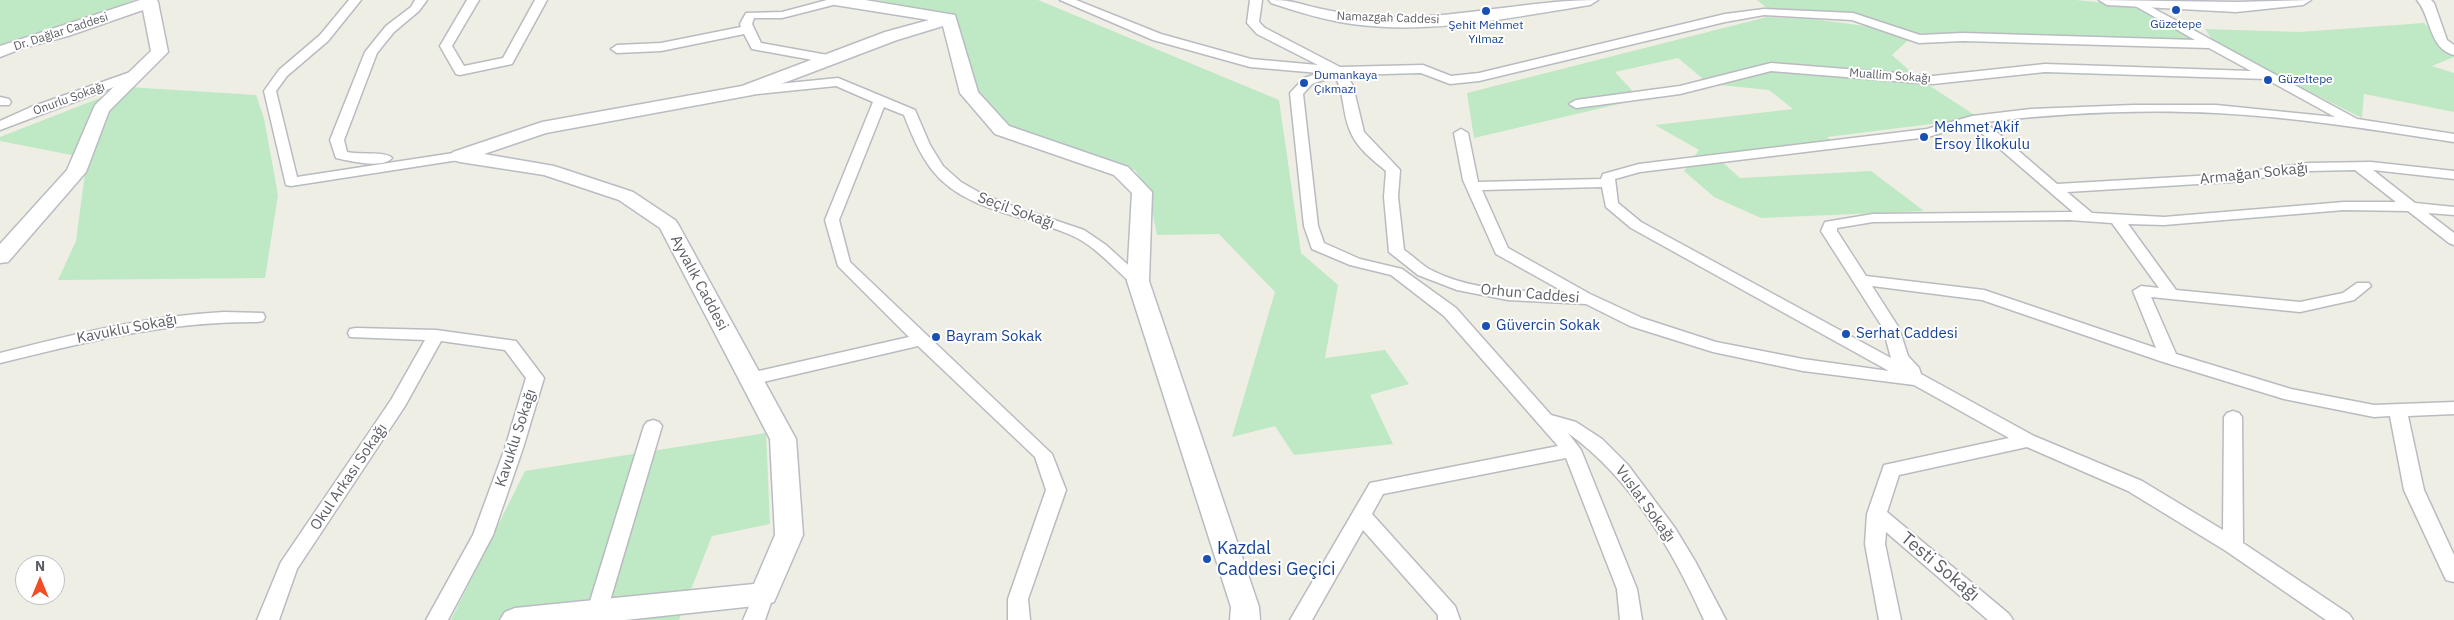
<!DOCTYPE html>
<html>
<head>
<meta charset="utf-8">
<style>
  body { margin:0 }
  #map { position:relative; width:2454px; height:620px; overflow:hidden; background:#efeee4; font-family:"IBM Plex Sans",sans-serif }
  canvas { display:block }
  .north { position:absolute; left:15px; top:555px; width:50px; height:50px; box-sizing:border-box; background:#fff; border:1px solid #bebfc1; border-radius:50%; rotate:0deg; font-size:14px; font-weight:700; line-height:20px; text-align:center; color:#5c5f65 }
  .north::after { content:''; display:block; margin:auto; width:18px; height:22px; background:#f34d26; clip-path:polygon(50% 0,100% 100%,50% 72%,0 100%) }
</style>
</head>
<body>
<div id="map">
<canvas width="2454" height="620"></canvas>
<div class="north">N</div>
</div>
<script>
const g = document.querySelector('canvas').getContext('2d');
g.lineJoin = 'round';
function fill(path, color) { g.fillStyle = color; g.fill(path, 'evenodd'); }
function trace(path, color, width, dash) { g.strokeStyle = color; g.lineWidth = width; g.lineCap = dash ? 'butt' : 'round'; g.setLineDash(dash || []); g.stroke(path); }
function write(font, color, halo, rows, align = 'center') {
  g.font = font + ' "IBM Plex Sans",sans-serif'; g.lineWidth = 4; g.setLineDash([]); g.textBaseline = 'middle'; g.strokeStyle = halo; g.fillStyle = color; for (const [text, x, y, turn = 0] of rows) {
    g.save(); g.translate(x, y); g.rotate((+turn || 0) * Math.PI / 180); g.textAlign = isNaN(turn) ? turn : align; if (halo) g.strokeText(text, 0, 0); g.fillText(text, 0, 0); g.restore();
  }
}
const green = new Path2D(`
  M0,0H134L0,52Z
  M875,0H1038L1279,100L1301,253L1338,285L1325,358L1385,350L1409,384L1370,395L1393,444L1294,455L1275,426L1232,437L1275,292L1219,234L1157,235L1148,190L1135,170L1011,127L978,92L954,15Z
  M1757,0H2075L2131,5L2200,44L1916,33L1892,55L1918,78L1979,118L1827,137L1838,147L1722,162L1740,178L1871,171L1924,211L1761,218L1714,197L1684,171L1699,150L1655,125L1793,109L1769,90L1709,84L1678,58L1615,72L1640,99L1474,138L1467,93L1767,17L1812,19L1911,32L1854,14L1767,8Z
  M2424,23L2454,52V57L2432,66L2454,73V112L2364,94L2362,118L2216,45L2205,29L2299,32Z
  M128,87L256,95L264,118L278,195L265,278L58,280L76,241L87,158L0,141V137Z
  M766,433L770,524L712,536L679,620H451L525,471Z`);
const street = new Path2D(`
  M349,0H361L328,41L287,76L276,91L297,177L460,152L467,156L465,159L291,186L286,185L264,91L279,70L320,35Z
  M415,0H427L419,11L394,32L377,53L344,140L347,152C359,155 386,151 392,158C383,169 349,161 336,158L330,140L365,52L386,26L411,7Z
  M467,0H479L452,46L464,66L503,58L535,0H547L512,64L460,75L456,74L440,46Z
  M827,0L843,1L841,3L782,18H754L752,24L761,43L833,56L835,59L833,62L829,63L752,49L744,34L661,51L617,53L611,49L617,45L661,43L741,27L740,24L746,13L782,12Z
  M1060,0H1076L1161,34L1251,59L1318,65L1257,34L1247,23L1250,0H1262L1259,22L1265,28L1340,67L1423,65L1451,76L1479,73L1725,14L1764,9L1853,13L1920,35L1963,33L2195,40L2130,3L2132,1H2140L2357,119L2454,134V142C2375,130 2296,117 2216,113C2140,109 2061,113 1985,122L2057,184L2231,174L2309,163L2371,162L2454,171V179L2373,170L2415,203L2454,207V215L2428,213L2454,233V245L2449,243L2408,211L2344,210L2164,225L2128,224L2176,290L2300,302L2343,293L2357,283H2369L2371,286L2354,300L2300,312L2151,297L2176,354L2291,389L2374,405L2454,402V414L2408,416L2424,490L2454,555V582L2446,580L2404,490L2390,416L2374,417L2284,399L2163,362L1982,300L1872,286L1899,328L1908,356L1919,368L1921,374L2034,436L2142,481L2223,530L2224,417L2227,413L2233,411L2239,413L2242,417L2243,543L2349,614L2353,620H2326L2226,551L2128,491L2027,447L1899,475L1887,512L2009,614L2013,620H1988L1886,532L1885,544L1901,620H1879L1865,544L1867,514L1884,465L2009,438L1914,385L1803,371L1713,352L1630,326L1586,304L1508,300L1457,290L1418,275L1389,252L1384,197L1386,171C1374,161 1357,148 1351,133C1342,115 1345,94 1335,76L1312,84L1303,94L1318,226L1324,243L1360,259L1402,269L1456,308L1551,415L1576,422L1602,439L1628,465L1675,528L1695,561L1726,620H1704C1673,551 1631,478 1568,433L1581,450L1637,589L1642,620H1620L1617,589L1566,458L1383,494L1372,514L1455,606L1460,620H1438V615L1363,530L1312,620H1290L1370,483L1558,446L1444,316L1391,275L1350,265L1312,249L1304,226L1290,93L1304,78L1319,73L1250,67L1153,40ZM1764,15L1852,20L1919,43L1963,41L2209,48L2251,71L2045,64L1933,76L1771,63L1680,86L1576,100L1569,104L1576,108L1680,94L1771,71L1933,84L2045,72L2266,79L2335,117L2216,105H2133L2031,109L1972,116L1927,129L1639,164L1603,174L1601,179L1478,182L1468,133L1461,129L1454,133L1463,180L1496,254L1566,293C1520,291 1470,291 1429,269C1421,264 1413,256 1404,250L1398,197L1400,170L1364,132L1353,86L1347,75L1421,73L1450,84L1479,81L1725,22ZM1971,124L2073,212L1873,214L1825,222L1821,231L1883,328L1891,358L1641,222L1618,203L1615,179L1640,172L1928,137ZM2355,170L2396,202H2344L2164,217L2092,213L2067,192L2231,182L2309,171ZM1602,187L1606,207L1631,228L1889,371L1803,359L1716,342L1642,318L1590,294L1508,248L1482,190ZM2069,220L2112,223L2159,288L2141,286L2133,291L2156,348L1984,290L1866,276L1837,231V228L1873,222Z
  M2417,0H2431L2434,3L2447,40L2454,45V55C2429,49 2431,16 2417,0Z
  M139,69L143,70L145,73L143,76L0,130V121L31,107Z
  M838,78L915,110L930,145L943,166L961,182L982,194L1004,203L1084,230L1106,245L1146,281L1138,286L1132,284C1114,268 1095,246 1073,236C1027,215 965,212 932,170C919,153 912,135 904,115L884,107L839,220L850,262L1052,454L1066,490L1028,599L1030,620H1008V599L1046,490L1035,457L918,346L750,385L744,383L741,379L744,375L750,373L909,337L838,266L825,220L873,102L836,86L748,95L742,91L748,87Z
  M0,97L9,99L11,102L9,105H0Z
  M224,312L263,313L265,317L263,321L257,322C168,321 85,342 0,363V353C74,334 147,316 224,312Z
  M356,328L436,330L516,341L544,378L523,448L493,535L448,620H426L473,535L505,448L526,378L505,350L441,341L405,406L297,569L279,620H257L281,562L391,400L425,340L350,337L348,333L350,329Z
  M653,420L659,422L662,426L607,611L604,617L597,619L590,617L587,611L644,426L647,422Z
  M764,586L771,588L774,594L765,620H743L757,588Z`);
const secondary = new Path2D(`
  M140,0H157L158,2L168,52L109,111L86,172L8,262L0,263V244L67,170L95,105L151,51L143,10L68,36L23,48L0,57V46Z
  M827,0H865L955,15L978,92L1009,126L1128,167L1152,192L1149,281L1259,607L1260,620H1230L1231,607L1127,281L1132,193L1114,175L995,134L960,93L943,26L897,40L752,95L546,133L484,154L554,166L633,192L675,220L678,224L796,439L803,535L774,602L764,605L625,620H500L505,612L515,608L754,584L775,535L770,439L660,228L619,200L544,175L460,162L453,160L450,156L453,152L542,122L742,86L885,32L929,20L835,5Z
  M1269,0C1291,0 1297,3 1317,8C1342,14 1368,16 1393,17C1462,18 1529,0 1598,0L1590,5C1513,17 1431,35 1352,24C1324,20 1298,12 1271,3Z
  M2099,0L2236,2L2311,0L2303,5L2236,12L2107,5Z`);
const markers = [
  [2176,10,5,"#1a4fb4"],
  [1486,11,5,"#1a4fb4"],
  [2268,80,5,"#1a4fb4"],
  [1304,83,5,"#1a4fb4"],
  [1924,137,5,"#1a4fb4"],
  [1486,326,5,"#1a4fb4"],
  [1846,334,5,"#1a4fb4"],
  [936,337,5,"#1a4fb4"],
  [1207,559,5,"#1a4fb4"]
];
const farStreetnames = [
  ["Namazgah Caddesi",1388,18,2],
  ["Dr. Dağlar Caddesi",61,32,-18],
  ["Muallim Sokağı",1890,76,4],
  ["Onurlu Sokağı",69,99,-20]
];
const farTransitnames = [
  ["Güzetepe",2176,25],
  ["Şehit Mehmet",1486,26],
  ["Yılmaz",1486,40],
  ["Dumankaya",1314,76,"left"],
  ["Çıkmazı",1314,90,"left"],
  ["Güzeltepe",2278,80,"left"]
];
const transitNames = [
  ["Mehmet Akif",1934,128],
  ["Ersoy İlkokulu",1934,145],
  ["Güvercin Sokak",1496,326],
  ["Serhat Caddesi",1856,334],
  ["Bayram Sokak",946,337]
];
const streetNames = [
  ["Armağan Sokağı",2254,174,-6],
  ["Seçil Sokağı",1016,211,20],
  ["Ayvalık Caddesi",699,283,62],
  ["Orhun Caddesi",1530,294,5],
  ["Kavuklu Sokağı",127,329,-11],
  ["Kavuklu Sokağı",516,438,-72],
  ["Okul Arkası Sokağı",349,477,-56],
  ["Vuslat Sokağı",1645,504,54]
];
const nearTransitnames = [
  ["Kazdal",1217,549],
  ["Caddesi Geçici",1217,570]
];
const nearStreetnames = [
  ["Testi Sokağı",1940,567,40]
];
fill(green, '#bfe8c4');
trace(street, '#b9bbc1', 3);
trace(secondary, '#b9bcc3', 3);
fill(street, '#fff');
fill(secondary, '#fff');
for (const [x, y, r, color] of markers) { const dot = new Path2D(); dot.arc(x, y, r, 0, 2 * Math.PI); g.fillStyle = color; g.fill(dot); trace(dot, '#fff', 2); }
write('12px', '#5c5f65', '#fff', farStreetnames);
write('12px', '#164399', '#fff', farTransitnames);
write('15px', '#164399', '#fff', transitNames, 'left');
write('15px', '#5c5f65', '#fff', streetNames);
write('18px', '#164399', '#fff', nearTransitnames, 'left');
write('18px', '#5c5f65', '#fff', nearStreetnames);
</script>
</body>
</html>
